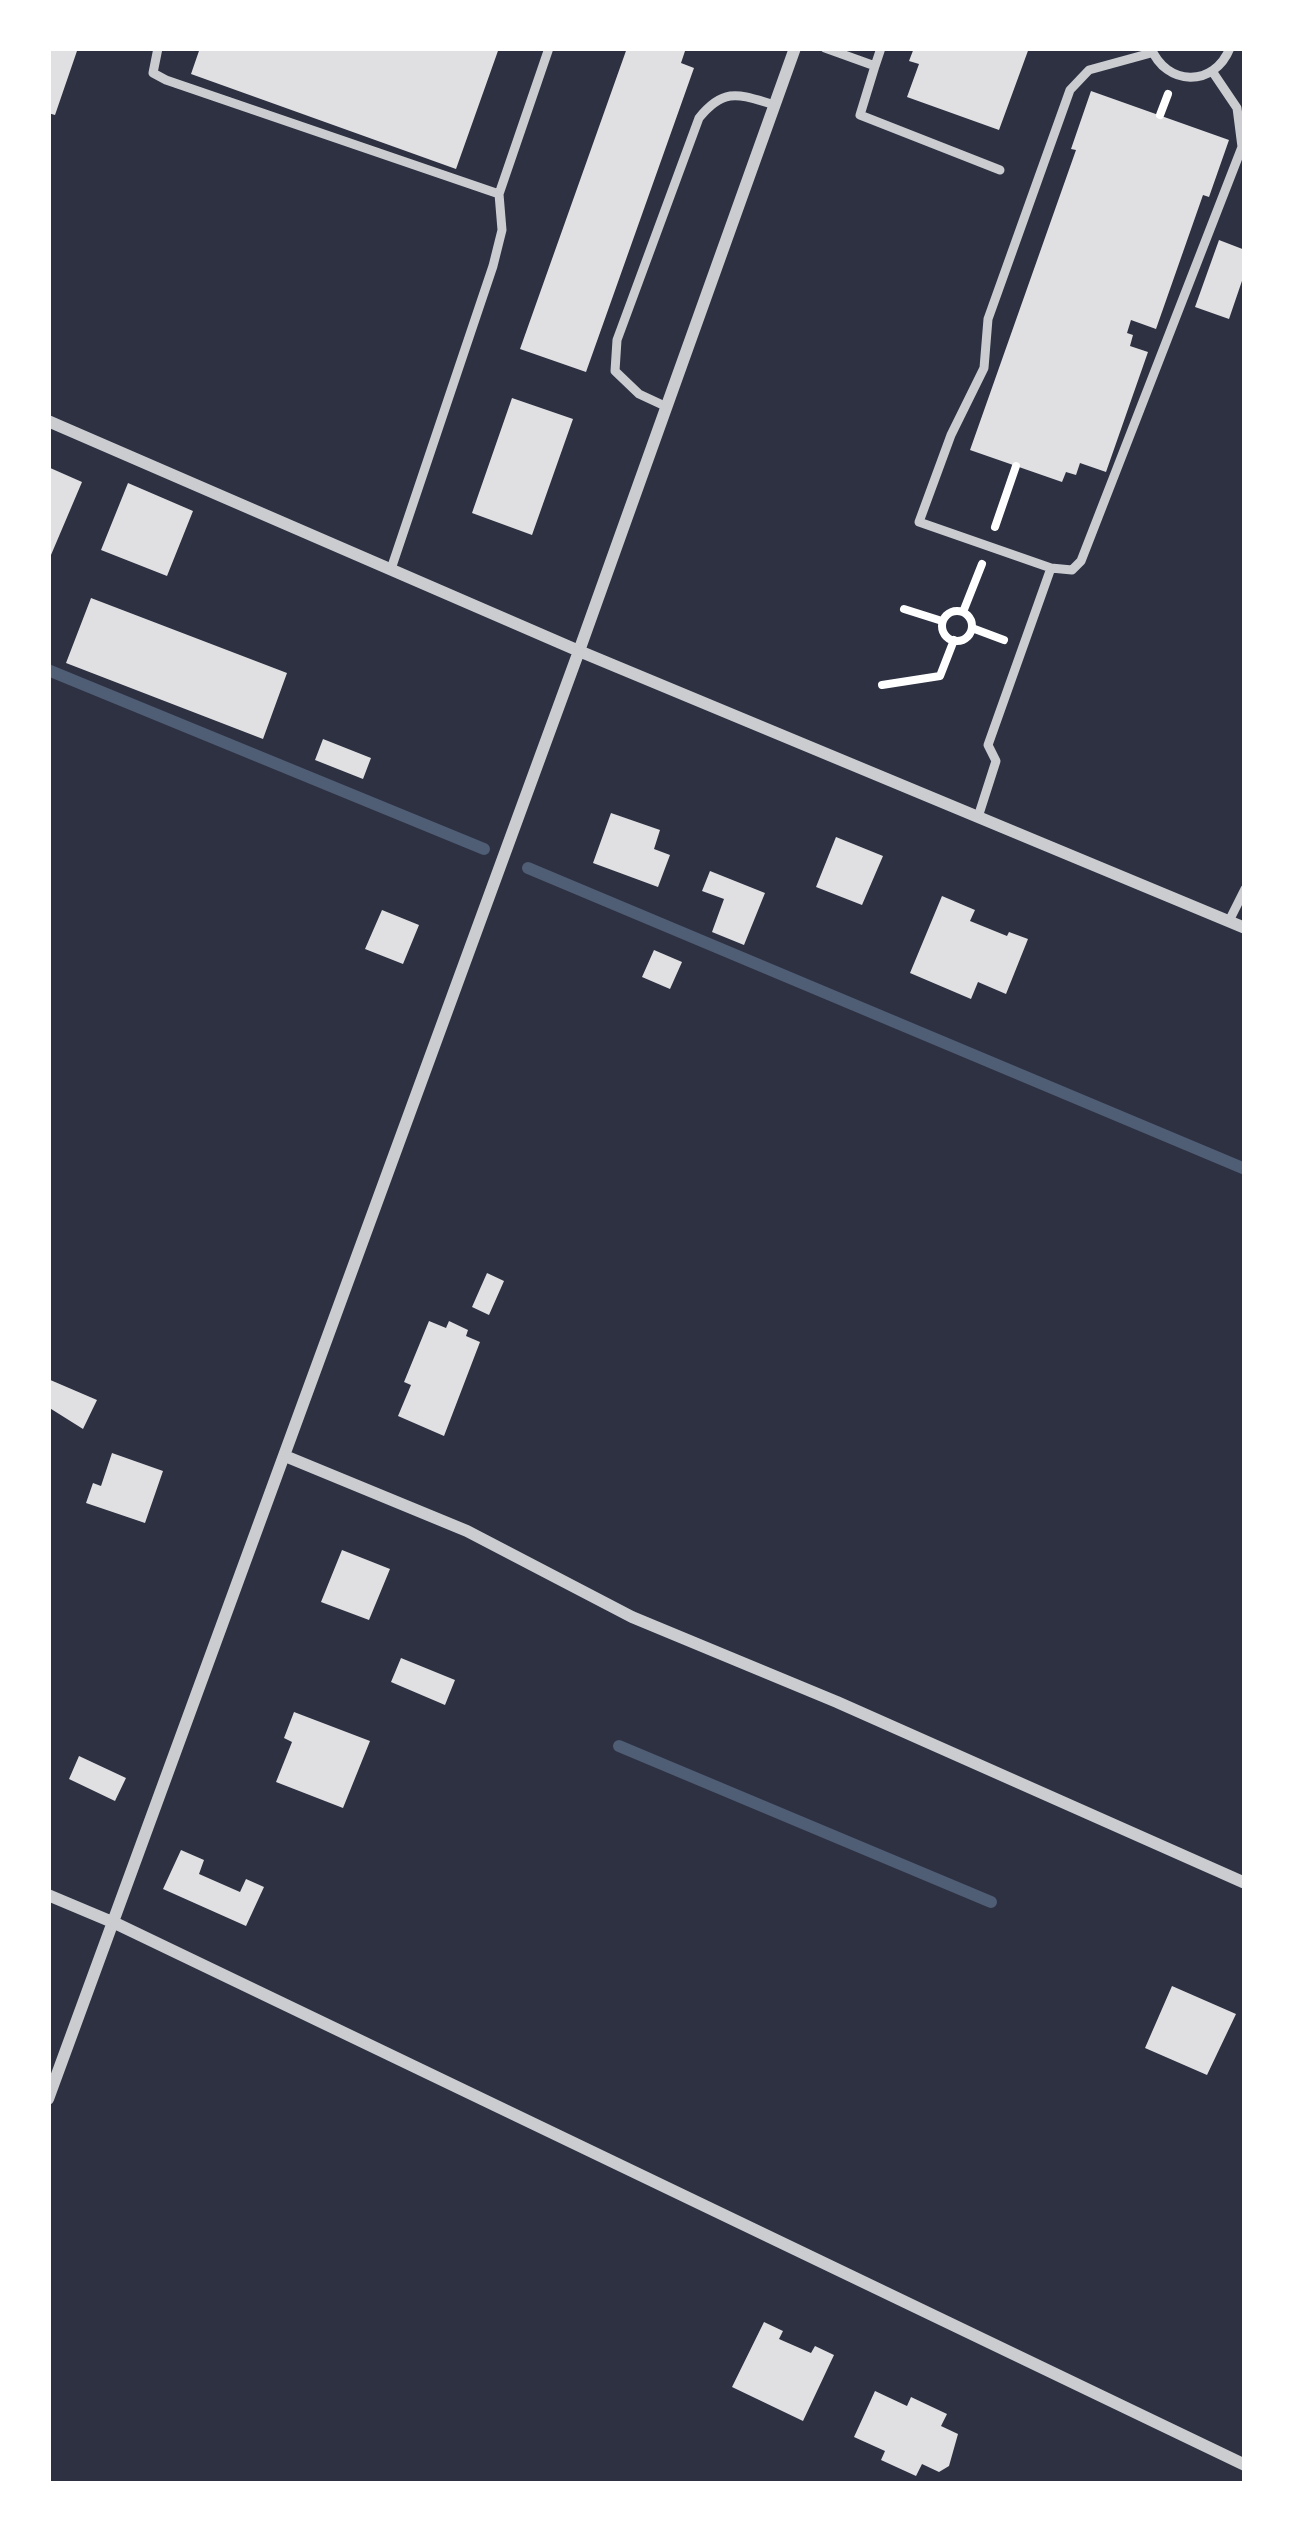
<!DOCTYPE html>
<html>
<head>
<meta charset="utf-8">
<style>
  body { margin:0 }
  #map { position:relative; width:1293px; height:2532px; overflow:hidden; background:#2d3142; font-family:Karla,sans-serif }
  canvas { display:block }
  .frame { position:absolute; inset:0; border:51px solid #fff; pointer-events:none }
</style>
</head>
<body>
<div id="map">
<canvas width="1293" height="2532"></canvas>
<div class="frame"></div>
</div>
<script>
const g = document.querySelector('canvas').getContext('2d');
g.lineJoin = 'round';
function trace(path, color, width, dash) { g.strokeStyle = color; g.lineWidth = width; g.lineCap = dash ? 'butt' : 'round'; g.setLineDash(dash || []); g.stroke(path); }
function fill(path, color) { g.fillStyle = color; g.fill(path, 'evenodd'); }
const stream = new Path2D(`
  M48,670L484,849
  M528,868L1245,1169
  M619,1746L991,1902`);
const building = new Path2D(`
  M48,48H78L55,115L48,113Z
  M200,48H499L456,169L191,74Z
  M627,48H686L681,63L694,68L586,372L520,349Z
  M914,48H1029L999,130L907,97L919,64L909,61Z
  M1091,91L1229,140L1209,197L1203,195L1156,329L1131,320L1127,333L1133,335L1130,346L1148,352L1106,472L1080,463L1076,475L1066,472L1062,482L970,450L1076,150L1071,149Z
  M1219,240L1245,250V272L1229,319L1195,307Z
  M512,398L573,419L532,535L472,513Z
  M48,467L82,482L48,562Z
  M128,483L193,511L167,576L101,550Z
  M91,598L287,673L263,739L66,663Z
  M323,739L371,758L363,779L315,760Z
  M611,813L660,830L654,849L670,855L658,887L593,863Z
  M836,837L883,856L862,905L816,887Z
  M710,871L765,893L744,945L712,932L724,899L702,891Z
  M942,896L975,910L970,921L1007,936L1009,932L1028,939L1006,994L978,982L971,999L910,973Z
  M382,910L419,925L403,964L365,949Z
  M654,950L682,962L670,989L642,977Z
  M487,1273L504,1281L489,1315L472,1307Z
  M429,1321L446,1328L449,1321L468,1330L466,1336L480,1342L444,1436L398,1416L411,1385L404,1382Z
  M48,1379L97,1400L83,1429L48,1407Z
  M112,1453L163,1471L145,1523L86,1503L93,1483L101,1486Z
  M342,1550L390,1569L369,1620L321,1602Z
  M401,1658L455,1680L445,1705L391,1682Z
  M294,1712L370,1741L343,1808L276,1782L292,1742L284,1738Z
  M79,1756L126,1778L115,1801L69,1779Z
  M181,1850L204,1860L199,1874L240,1892L246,1879L264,1887L246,1926L163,1889Z
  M1172,1986L1236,2014L1207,2075L1145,2048Z
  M764,2322L783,2331L779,2339L811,2353L815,2346L834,2355L803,2421L732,2387Z
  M875,2391L907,2406L911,2397L947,2414L941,2426L958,2434L949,2466L939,2472L922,2464L916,2476L881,2460L885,2451L854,2437Z`);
const path = new Path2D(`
  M1160,115L1168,94
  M995,527L1016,466
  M904,609L942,621
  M942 626a15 15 0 1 1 30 0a15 15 0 1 1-30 0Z
  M963,612L982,564
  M972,628L1004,640
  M882,685L940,676L954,640`);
const service = new Path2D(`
  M158,48L153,73L166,80L499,194L502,230L493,266L391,569
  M825,48L875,66L881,48
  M1151,48C1166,86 1214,88 1230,48
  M1151,53L1089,70L1070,90L988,319L984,368L951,435L919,522L1051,568L1072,570L1081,561L1242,147L1237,108L1212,71
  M875,66L860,115L1000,170
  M499,194L549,48
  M667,407L639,394L615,371L617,340L699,118C725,86 740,95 775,105
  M978,817L996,761L988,745L1051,568
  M1229,921L1245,889`);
const minor = new Path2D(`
  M48,421L579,651L1245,928
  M285,1456L467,1531L632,1617L837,1702L1245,1883
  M48,1895L117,1924L1245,2465
  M48,2099L579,651L795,48`);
trace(stream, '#4f5d75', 12);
fill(building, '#e0e0e3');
trace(path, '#fff', 8);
trace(service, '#caccd0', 9);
trace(minor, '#caccd0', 12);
</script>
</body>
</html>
